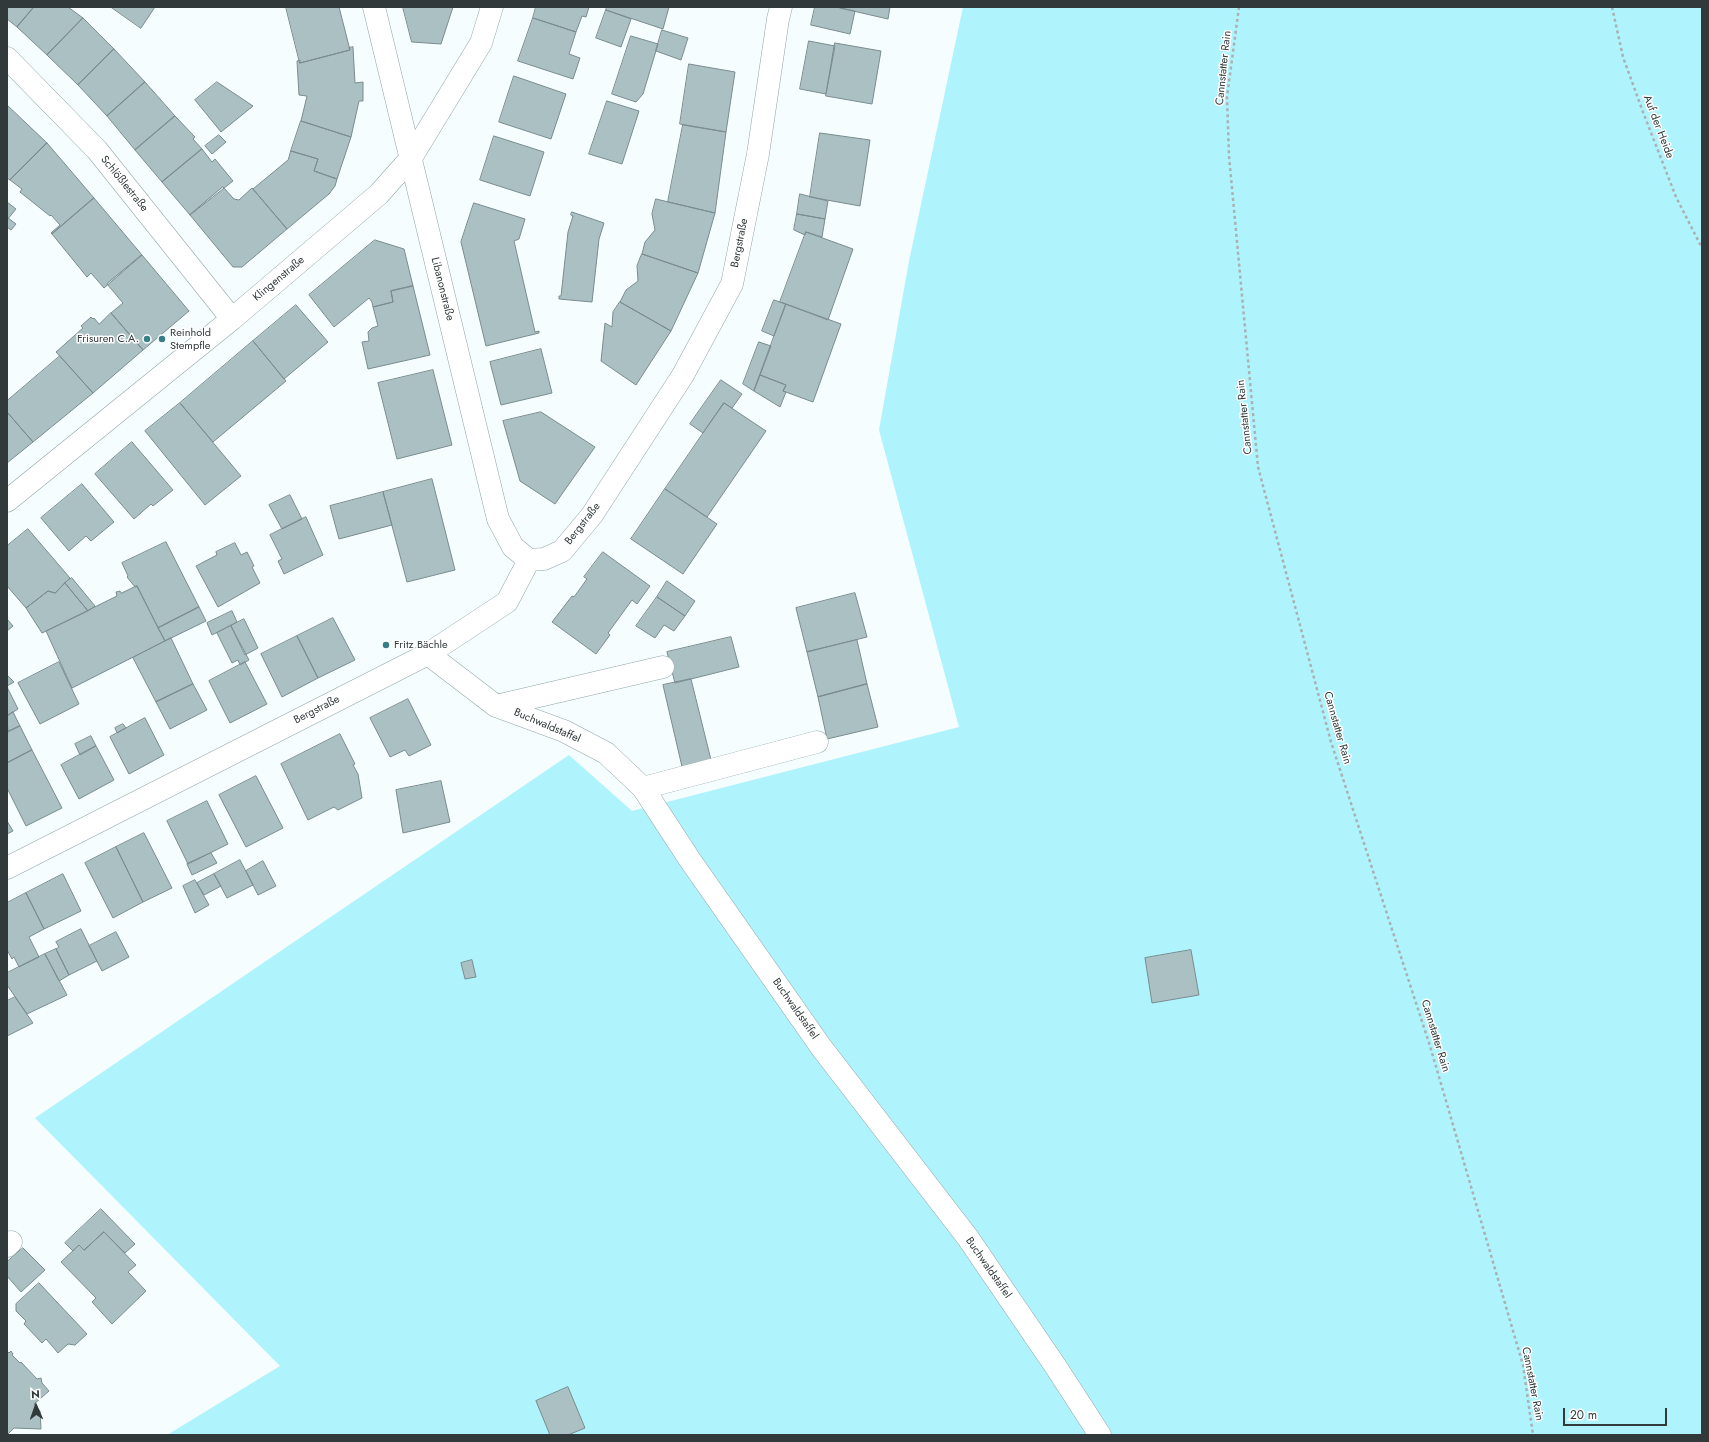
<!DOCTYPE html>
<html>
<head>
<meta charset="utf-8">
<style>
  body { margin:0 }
  #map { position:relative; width:1709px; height:1442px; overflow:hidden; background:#f5fdff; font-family:Jost,sans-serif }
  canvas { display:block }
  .frame { position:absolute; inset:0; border:8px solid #31393b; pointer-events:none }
  .north { position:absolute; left:16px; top:1386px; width:40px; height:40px; -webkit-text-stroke:3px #fff; paint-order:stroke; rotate:358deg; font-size:11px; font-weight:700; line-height:16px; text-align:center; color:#31393b }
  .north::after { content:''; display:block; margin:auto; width:14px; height:18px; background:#31393b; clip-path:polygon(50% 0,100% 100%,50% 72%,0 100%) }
  .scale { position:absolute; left:1563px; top:1408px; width:104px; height:18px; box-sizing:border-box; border:2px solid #31393b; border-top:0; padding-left:5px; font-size:12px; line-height:14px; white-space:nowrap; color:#31393b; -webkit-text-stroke:3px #fff; paint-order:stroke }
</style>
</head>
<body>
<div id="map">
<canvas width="1709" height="1442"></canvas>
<div class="frame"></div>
<div class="north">N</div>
<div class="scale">20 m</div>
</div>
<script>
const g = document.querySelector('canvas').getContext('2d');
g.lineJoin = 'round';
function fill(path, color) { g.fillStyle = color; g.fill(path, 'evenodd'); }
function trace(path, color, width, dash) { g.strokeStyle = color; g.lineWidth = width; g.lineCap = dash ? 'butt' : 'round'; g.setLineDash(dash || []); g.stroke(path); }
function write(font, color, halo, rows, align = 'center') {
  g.font = font + ' Jost,sans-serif'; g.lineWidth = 3; g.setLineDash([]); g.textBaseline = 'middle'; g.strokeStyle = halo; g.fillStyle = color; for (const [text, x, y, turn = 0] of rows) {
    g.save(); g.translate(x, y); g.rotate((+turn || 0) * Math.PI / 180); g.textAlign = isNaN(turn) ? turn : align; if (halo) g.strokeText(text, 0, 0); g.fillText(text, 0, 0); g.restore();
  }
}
const green = new Path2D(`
  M963,7H1702V1435H167L280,1366L35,1118L569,755L632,811L959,727L879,430L909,261Z`);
const building = new Path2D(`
  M7,7H34L17,27L7,19Z
  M34,7H68L83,18L47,55L17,27Z
  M111,7H155L141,28Z
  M286,7H339L350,50L300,63Z
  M403,7H453L441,44L412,42Z
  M536,7H589L586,17L582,16L576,32L533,18Z
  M607,7H669L663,29L606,10Z
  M815,7H841L840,8L855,11L850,34L811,25Z
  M841,7H890L888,19L840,8Z
  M606,10L631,19L621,47L596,38Z
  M83,18L114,49L78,85L47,55Z
  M533,18L576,32L569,54L580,58L573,79L518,61Z
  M662,30L688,38L681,60L656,51Z
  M631,36L658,44L643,94L636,102L612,94Z
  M809,41L835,46L826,94L800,89Z
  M835,43L881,51L872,104L826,96Z
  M353,47L355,83L363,82V101H359L351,137L301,121L307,96L299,95L297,61L300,60V63L350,50L349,48Z
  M114,49L145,82L107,116L78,85Z
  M689,64L735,72L726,132L680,124Z
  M514,76L566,94L551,139L499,122Z
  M145,82L175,116L135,150L107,116Z
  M217,82L253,106L221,132L195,100Z
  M607,101L639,111L622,164L589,154Z
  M7,105L47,143L10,180L7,178Z
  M175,116L195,137L193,139L202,149L162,182L135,150Z
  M301,121L351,137L337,179L314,171L318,159L291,151Z
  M683,125L726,132L715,213L668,202Z
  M820,133L870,140L860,206L810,197Z
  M219,135L226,142L212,154L205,146Z
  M494,136L544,152L530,196L480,180Z
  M47,143L94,198L52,234L51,233L60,225L51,215L50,216L20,192L22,189L10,180Z
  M202,149L212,162L215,159L233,181L190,215L162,182Z
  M291,151L318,159L314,171L337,179L335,186L329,194L287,229L253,189L288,160Z
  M223,187L234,199L239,200L252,188L287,229L242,267H233L190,215Z
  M800,194L828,201L825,219L797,214Z
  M94,198L142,255L104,288L91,273L87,277L52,234Z
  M656,199L715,213L698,273L642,254L645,242L655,230L652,214Z
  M7,202L16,209L7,220Z
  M474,203L525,219L519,239L514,241L535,332L539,331V333L486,346L461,242Z
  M572,212L604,223L599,239L592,302L559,299V296H561L568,232L573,216L571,215Z
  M797,214L825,219L822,237L806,232L805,235L794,230Z
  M8,218L16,224L11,230L7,227Z
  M806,232L853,249L828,320L780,302Z
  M375,240L404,249L413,286L391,291L393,302L373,307L372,302L369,298L334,327L309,295Z
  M642,254L698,273L671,331L620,302L626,290L638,281L637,266Z
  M142,255L189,311L143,350L111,313L123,303L107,284Z
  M413,286L430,355L368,369L362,342L369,341L368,332L372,328L378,326L373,307L393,302L391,291Z
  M774,300L786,304L774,336L762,331Z
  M620,302L671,331L636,385L601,361L605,323L612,327L613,312Z
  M786,304L841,324L813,402L783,391L786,385L760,375Z
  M296,305L328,342L284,379L253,341Z
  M111,313L143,350L93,393L56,352L83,328L81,326L91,317L93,319L94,318L99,324Z
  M253,341L286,381L213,442L180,403Z
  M759,342L771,346L754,391L743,384Z
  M541,349L552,393L501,405L490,362Z
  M60,356L93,393L33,442L7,412V401Z
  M433,370L452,445L397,459L378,383Z
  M760,375L786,385L783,391L786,392L780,407L754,391Z
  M721,380L742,394L732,408L724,403L703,433L690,424Z
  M180,403L241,476L205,505L145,431Z
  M724,403L766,431L707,517L665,489Z
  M7,412L33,442L7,463Z
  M541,412L595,447L555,504L520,481L503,421Z
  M132,442L173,490L153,506L151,504L134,519L95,474Z
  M432,479L455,570L407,582L383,492Z
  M82,484L114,522L91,541L86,536L69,551L41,518Z
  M665,489L717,524L683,574L631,539Z
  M383,492L392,525L339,539L330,506Z
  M290,495L302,519L282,529L269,505Z
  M306,517L323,555L284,574L278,561L282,559L270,535Z
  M28,529L70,578L55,593L48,591L26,608L7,586V546Z
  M166,542L199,607L158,628L137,586L135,587L127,577L128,576L122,563Z
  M235,543L241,555L247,552L254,566L252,567L260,583L218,607L196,566L217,555L216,552Z
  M603,552L650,586L637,604L632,600L608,633L610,635L596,654L552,622L572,596L574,597L587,579L584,577Z
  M72,578L95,606L88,611L65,583Z
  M667,581L695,601L685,616L657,597Z
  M65,583L88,611L42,633L26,608L48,591L55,593Z
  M137,586L165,641L72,688L46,631L117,596L116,592L120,591L121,593Z
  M855,593L867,637L807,652L796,608Z
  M657,597L685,616L674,631L664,625L655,638L636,626Z
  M199,607L206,621L165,641L158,628Z
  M232,611L237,622L212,635L207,623Z
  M333,618L355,660L318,678L297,636Z
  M7,619L13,626L7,631Z
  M244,619L258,648L245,655L231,626Z
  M231,626L249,660L240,665L238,660L232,663L217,633Z
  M297,636L318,678L282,697L261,654Z
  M731,637L739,667L675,683L667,652Z
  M171,638L193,684L156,702L133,658Z
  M857,640L867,684L818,697L807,652Z
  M59,662L79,704L40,724L18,683Z
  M245,662L267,704L230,723L209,681Z
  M7,675L14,682L7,686Z
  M691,679L712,764L683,771L663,685Z
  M193,684L207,710L170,729L156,702Z
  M867,684L878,727L827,739L818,697Z
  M7,687L18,709L7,716Z
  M408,699L431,745L409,756L405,750L390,757L370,718Z
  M13,712L20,726L8,732L7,716Z
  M145,718L164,755L129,774L110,737Z
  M123,724L126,728L117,733L115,728Z
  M20,726L32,750L7,763V732Z
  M340,734L355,764L353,765L358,774L362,798L338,810L334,807L308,820L281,764Z
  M91,736L96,746L80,755L75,744Z
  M96,746L114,780L79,799L61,765Z
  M32,750L62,808L26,826L7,788V763Z
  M256,776L283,828L246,847L219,795Z
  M441,781L450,822L403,833L396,790Z
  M207,801L228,844L188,864L167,821Z
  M7,821L13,831L7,834Z
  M144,833L172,888L143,902L116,847Z
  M116,847L143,902L113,918L85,863Z
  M211,853L217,863L192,875L187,864Z
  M240,860L253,885L227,898L214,874Z
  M263,861L276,886L258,895L246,871Z
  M63,874L81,911L44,929L26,893Z
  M214,874L221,886L204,895L197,883Z
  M195,880L209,905L195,913L183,886Z
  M26,893L44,929L29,937L39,957L19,967L14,957L12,959L7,950V903Z
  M81,929L97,961L69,975L56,949L59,947L56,942Z
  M116,932L129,957L102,971L89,946Z
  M56,949L69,975L59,981L45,954Z
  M1191,950L1199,995L1152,1003L1145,958Z
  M45,954L67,995L27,1014L7,985V973Z
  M472,960L476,977L465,979L461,963Z
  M15,997L33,1023L7,1036V1001Z
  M101,1209L135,1244L125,1253L104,1232L84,1250L79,1245L73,1251L65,1243Z
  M104,1232L136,1265L128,1272L146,1291L112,1324L92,1302L96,1298L61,1262L79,1245L84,1250Z
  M23,1248L45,1270L21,1292L7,1276V1262Z
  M39,1283L87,1334L75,1345L68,1344L58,1353L46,1339L42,1343L24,1324L26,1321L16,1311V1304Z
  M7,1351L9,1353L11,1351L13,1354L12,1355L20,1363L21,1362L37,1379L41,1378L42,1383L49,1391L34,1404L40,1411L41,1429L14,1428L7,1435Z
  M568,1387L585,1428L568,1435H550L536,1401Z`);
const path = new Path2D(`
  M1239,7L1227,97L1229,156L1258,467L1331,742L1430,1046L1523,1365L1533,1435
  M1612,7L1623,57L1643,112L1676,197L1702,248`);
const minor = new Path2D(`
  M374,7L498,519L513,547L529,560
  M7,58L97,150L232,319
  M7,501L232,319L379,194L411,158L481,43L492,7
  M529,560L544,559L562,551L592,515L683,375L732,284L758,154L778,19L781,7
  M428,654L496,706L564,731L606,753L643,788L690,860L821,1047L968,1238L1056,1367L1100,1435
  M496,706L663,667
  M643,788L817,742
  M7,868L428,654L507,602L529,560
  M7,1246L11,1242`);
const markers = [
  [147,339,4,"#387f88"],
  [162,339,4,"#387f88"],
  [386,645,4,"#387f88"]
];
const streetNames = [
  ["Cannstatter Rain",1224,68,-84],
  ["Auf der Heide",1658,127,69],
  ["Schlößlestraße",124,184,51],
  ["Bergstraße",740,243,-79],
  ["Klingenstraße",279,279,-40],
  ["Libanonstraße",442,289,76],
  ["Cannstatter Rain",1245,417,-96],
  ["Bergstraße",583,524,-52],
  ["Bergstraße",317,710,-27],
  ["Buchwaldstaffel",547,726,23],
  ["Cannstatter Rain",1337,728,74],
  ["Buchwaldstaffel",795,1009,55],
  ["Cannstatter Rain",1435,1036,73],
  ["Buchwaldstaffel",988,1268,55],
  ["Cannstatter Rain",1532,1384,79]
];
const poiNames = [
  ["Reinhold",170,333],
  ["Stempfle",170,346],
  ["Frisuren C.A.",139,339,"right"],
  ["Fritz Bächle",394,645]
];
fill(green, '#aff3fd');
fill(building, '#abc0c3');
trace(building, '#798c8f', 1);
trace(minor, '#92a6a9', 23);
trace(path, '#a9b1b3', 2.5, [3, 3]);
trace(minor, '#fff', 22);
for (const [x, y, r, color] of markers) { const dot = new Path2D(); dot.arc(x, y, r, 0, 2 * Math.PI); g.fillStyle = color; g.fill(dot); trace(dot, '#fff', 1.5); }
write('11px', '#31393b', '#fff', streetNames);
write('11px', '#31393b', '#fff', poiNames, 'left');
</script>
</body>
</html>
